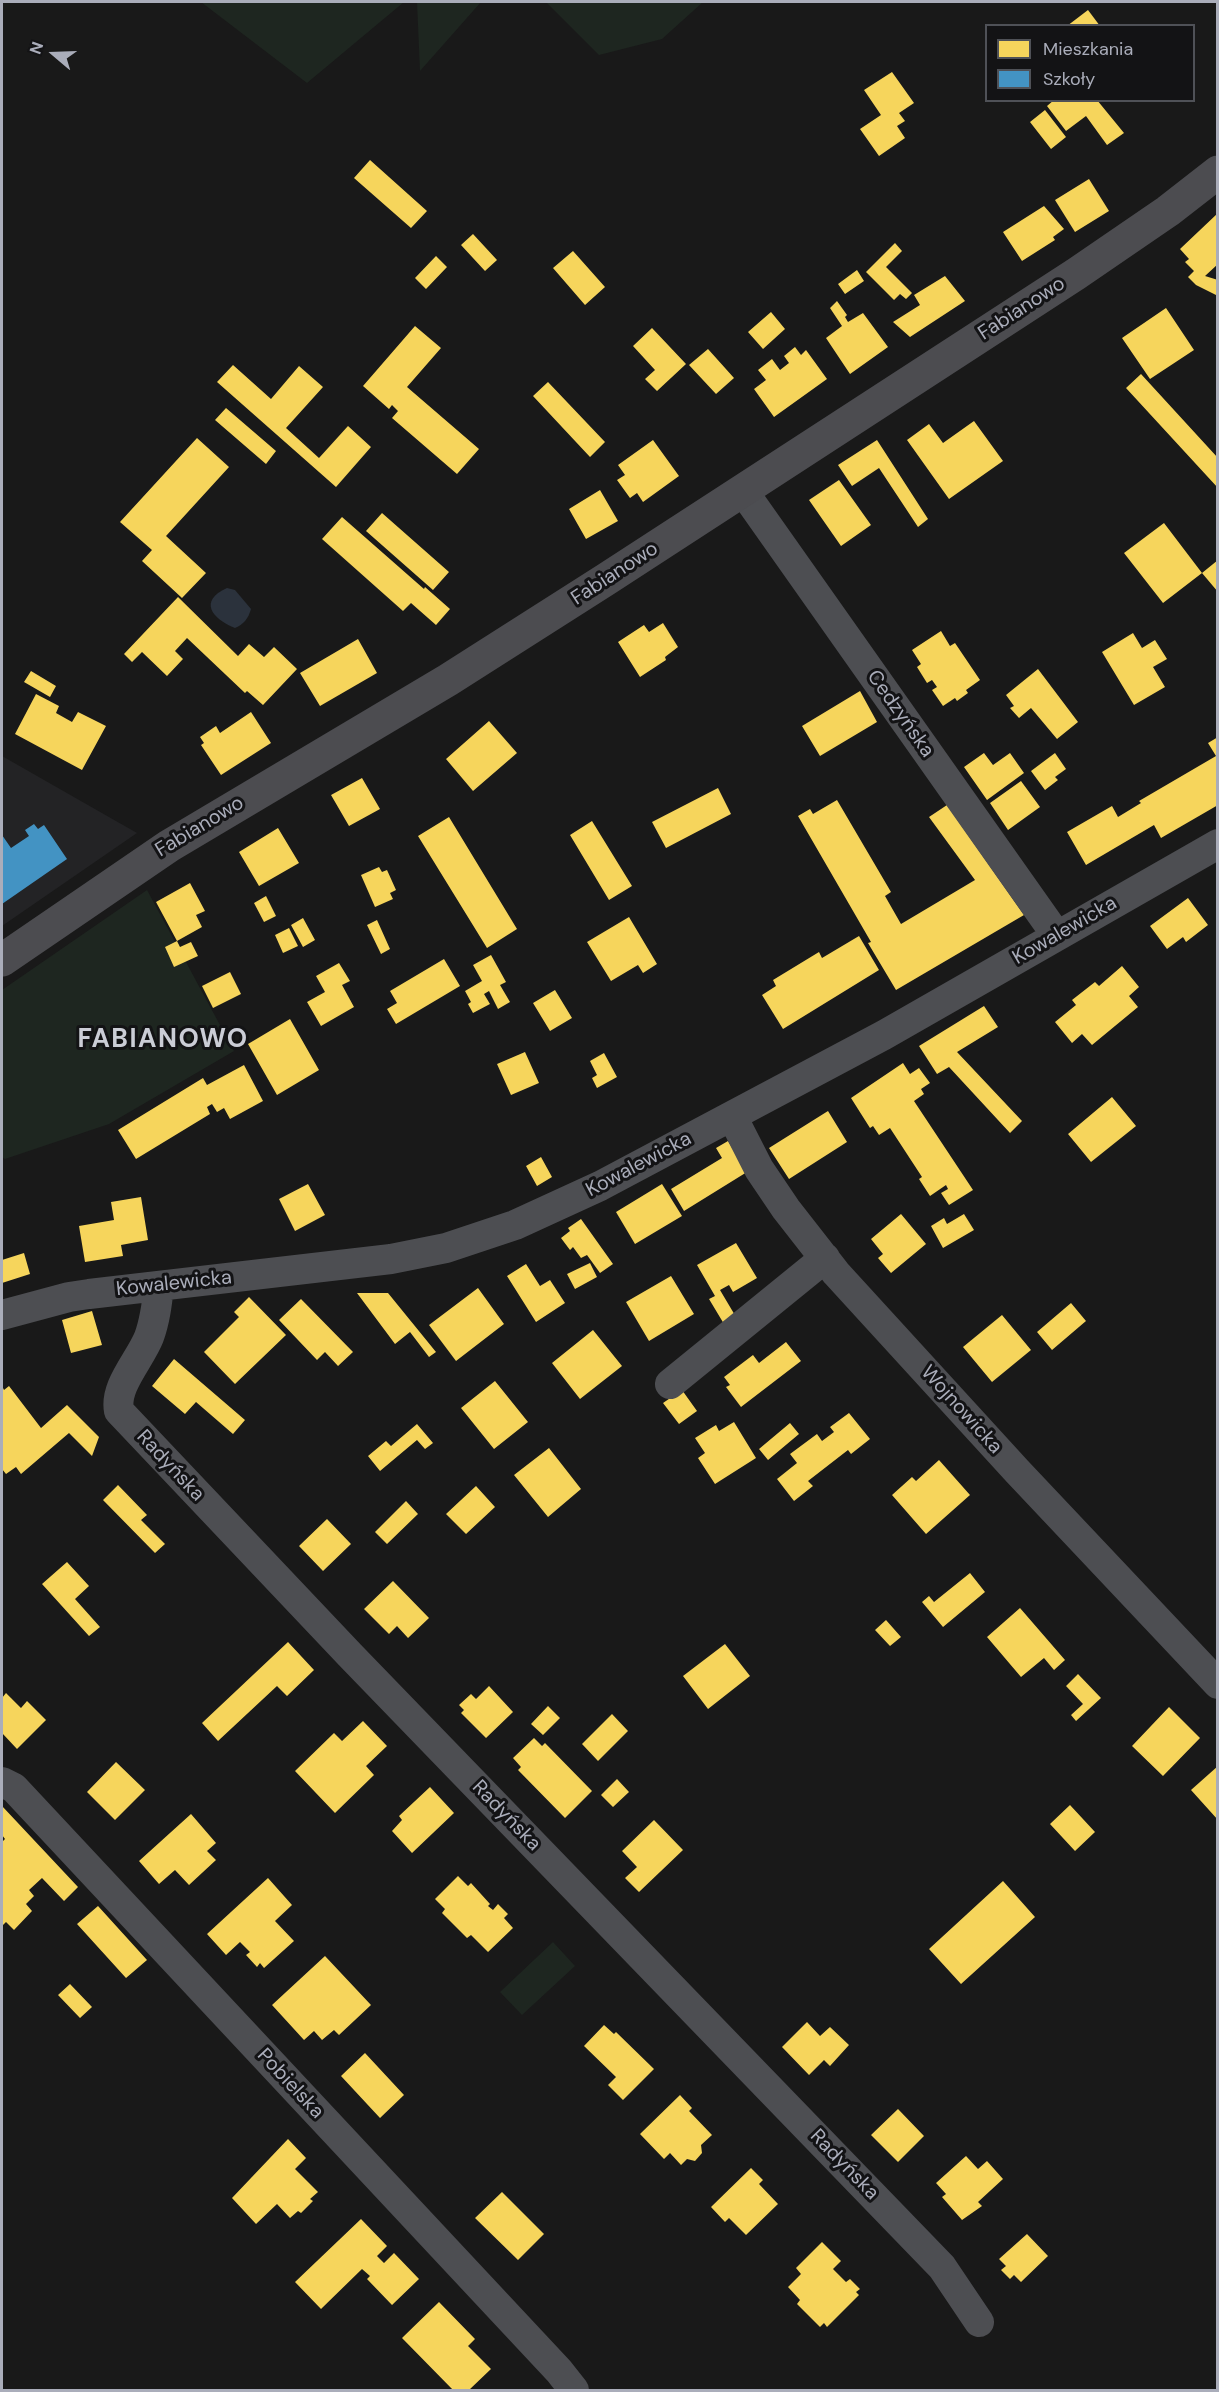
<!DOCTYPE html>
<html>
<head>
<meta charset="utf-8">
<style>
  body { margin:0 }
  #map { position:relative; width:1219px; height:2392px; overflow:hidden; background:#191919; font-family:"DM Sans",sans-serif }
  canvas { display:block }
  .frame { position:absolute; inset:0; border:3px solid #aaadba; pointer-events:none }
  .legend { position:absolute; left:985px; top:24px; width:210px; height:78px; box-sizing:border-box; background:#131315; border:2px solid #4f5157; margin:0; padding:8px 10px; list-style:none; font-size:18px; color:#aaadba }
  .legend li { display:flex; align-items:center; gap:12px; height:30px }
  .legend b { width:30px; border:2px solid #4f5157 }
  .north { position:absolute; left:24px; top:24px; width:60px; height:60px; -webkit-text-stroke:4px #131315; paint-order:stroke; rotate:289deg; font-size:16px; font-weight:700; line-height:24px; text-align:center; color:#aaadba }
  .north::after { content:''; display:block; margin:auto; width:21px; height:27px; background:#aaadba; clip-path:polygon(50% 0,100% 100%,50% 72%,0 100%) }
</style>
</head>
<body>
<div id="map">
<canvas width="1219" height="2392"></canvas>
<div class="frame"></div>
<ul class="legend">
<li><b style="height:16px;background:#f6d55c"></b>Mieszkania</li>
<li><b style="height:16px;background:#4393c3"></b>Szkoły</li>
</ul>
<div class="north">N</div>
</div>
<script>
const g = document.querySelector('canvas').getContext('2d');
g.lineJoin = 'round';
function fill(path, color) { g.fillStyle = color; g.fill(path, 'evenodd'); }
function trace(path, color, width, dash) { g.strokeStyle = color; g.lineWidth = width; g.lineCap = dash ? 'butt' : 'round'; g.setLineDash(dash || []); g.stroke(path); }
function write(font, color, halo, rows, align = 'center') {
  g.font = font + ' "DM Sans",sans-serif'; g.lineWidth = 6; g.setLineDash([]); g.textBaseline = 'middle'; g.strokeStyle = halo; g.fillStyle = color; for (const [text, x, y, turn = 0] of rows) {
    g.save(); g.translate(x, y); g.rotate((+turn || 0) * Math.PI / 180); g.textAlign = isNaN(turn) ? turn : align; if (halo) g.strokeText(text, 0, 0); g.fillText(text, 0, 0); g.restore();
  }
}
const built = new Path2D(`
  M2,756L137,833L2,926Z`);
const green = new Path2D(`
  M201,2H404L307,83Z
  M417,2H481L420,71Z
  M546,2H703L662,39L599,55Z
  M147,890L234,1051L109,1124L5,1159L2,1157V990Z
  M553,1942L575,1966L522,2015L500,1992Z`);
const water = new Path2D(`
  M227,588L235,590L251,609C248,619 244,624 235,628C212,619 198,601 227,588Z`);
const homes = new Path2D(`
  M1088,10L1100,26H1067Z
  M892,72L914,103L899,113L905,121L897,126L905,138L879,156L860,129L881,115L864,90Z
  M1054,100H1097L1124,133L1107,145L1086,116L1066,131L1047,106Z
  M1045,110L1066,137L1051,149L1030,122Z
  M370,160L427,211L411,228L354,178Z
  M1089,179L1109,211L1075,232L1055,200Z
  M1044,206L1064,229L1053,237L1055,240L1022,261L1003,232Z
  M1218,213V264L1205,276L1218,280V296L1196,285L1188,277L1194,271L1185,262L1189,259L1180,249Z
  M473,234L497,260L485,271L461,245Z
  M895,243L902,251L886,267L912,293L906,299L900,294L894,300L866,272Z
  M573,251L605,287L585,305L553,268Z
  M436,256L447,267L426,289L415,278Z
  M857,270L864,281L845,294L838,284Z
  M945,276L965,301L910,337L893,322L920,305L914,295Z
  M837,301L847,315L845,317L848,322L863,313L888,347L850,374L826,338L842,326L830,308Z
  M1166,308L1194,350L1150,379L1122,338Z
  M771,312L785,329L763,349L748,332Z
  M415,326L441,348L407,387L479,449L457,474L392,418L398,411L392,405L389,409L363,386Z
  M652,328L686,364L657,391L645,379L655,370L633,346Z
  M795,347L801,355L806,350L827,379L774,417L754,389L766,380L758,370L772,359L780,370L789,363L784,356Z
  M708,349L734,378L716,394L689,365Z
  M233,365L271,399L299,366L323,387L286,428L319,458L348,426L371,447L336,487L217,382Z
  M1141,374L1218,458V488L1126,388Z
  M548,382L605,442L590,457L533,396Z
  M226,408L276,451L266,464L215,420Z
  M974,421L1003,461L949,499L907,440L929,424L943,443Z
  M197,438L229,467L166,536L206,573L182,598L142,561L152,550L120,522Z
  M653,440L679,476L643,502L637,493L630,498L617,480L625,475L618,465Z
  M877,440L928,519L918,527L879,468L852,486L838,465Z
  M839,480L871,525L841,546L809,500Z
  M600,490L618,521L586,539L569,509Z
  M382,513L449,572L433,590L366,531Z
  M342,517L424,589L425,587L450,609L436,625L411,603L403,611L322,539Z
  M1164,523L1202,573L1218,560V592L1202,573L1163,603L1124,553Z
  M178,597L238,656L249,644L264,657L274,647L297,669L263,705L247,691L245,693L187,638L175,651L183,659L167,676L142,652L132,662L124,654Z
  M663,623L678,647L665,657L666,660L640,677L618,642L644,625L649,632Z
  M941,631L950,646L955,643L980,680L966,690L968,693L957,701L955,698L943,706L932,690L937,687L932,680L927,683L917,667L921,664L912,650Z
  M1133,633L1142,648L1155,640L1167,659L1153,667L1165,687L1134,705L1102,652Z
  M358,639L377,673L320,706L300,673Z
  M1038,669L1078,722L1057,739L1031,708L1019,718L1010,708L1014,706L1006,695Z
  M31,671L56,686L50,697L24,682Z
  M860,691L877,722L820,756L802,726Z
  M36,694L59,706L56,713L72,722L78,712L106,726L82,770L15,734Z
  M251,712L271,743L221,775L201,745L204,743L200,737L216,726L220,733Z
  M489,721L517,753L473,791L446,759Z
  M1218,737V805L1161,838L1154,825L1086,865L1067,832L1112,806L1118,817L1141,803L1139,801L1216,756L1208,743Z
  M984,753L993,765L1010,753L1024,773L987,800L964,767Z
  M1055,753L1066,769L1055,777L1058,780L1045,790L1031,771Z
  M362,778L380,809L349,826L331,795Z
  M1021,781L1040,807L1008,830L990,803Z
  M718,788L731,814L666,848L652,822Z
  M837,800L891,892L885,896L901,924L975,880L929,817L947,805L1024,915L896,990L868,943L871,942L798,816L810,809L813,814Z
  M449,817L517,929L487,948L418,836Z
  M592,821L632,886L609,900L570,835Z
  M278,828L299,863L259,886L239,852Z
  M379,867L382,872L387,870L396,890L390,893L393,899L375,907L361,875Z
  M190,883L205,911L196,915L202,927L177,941L156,902Z
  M266,896L276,916L264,922L254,903Z
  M1188,898L1208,925L1186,942L1183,937L1167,949L1150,926Z
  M629,917L657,964L643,973L638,965L611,981L587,942Z
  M303,918L315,940L303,947L291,925Z
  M377,920L390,949L381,954L367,925Z
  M289,928L298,946L283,953L275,935Z
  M859,936L879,970L783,1029L762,995L776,986L773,980L819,952L822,958Z
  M177,941L180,947L191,942L198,956L174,967L165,947Z
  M491,955L506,982L500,985L510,1002L498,1009L489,991L484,994L490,1004L473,1013L468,1004L471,1002L465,991L482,981L473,965Z
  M444,959L460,986L396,1024L387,1009L397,1003L390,991Z
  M339,963L350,981L342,985L354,1007L321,1026L307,1002L325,992L316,976Z
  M1122,966L1139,987L1129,996L1138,1007L1092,1045L1082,1034L1072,1043L1055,1022L1076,1005L1072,1000L1095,982L1099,986Z
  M230,972L241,994L213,1008L202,986Z
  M555,990L572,1018L550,1031L533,1003Z
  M984,1006L998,1027L957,1052L1022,1121L1010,1133L949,1067L937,1074L919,1046Z
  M290,1019L319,1070L277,1095L248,1044Z
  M525,1052L539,1083L511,1095L497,1064Z
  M604,1053L617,1077L597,1088L592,1078L597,1075L590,1061Z
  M903,1063L910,1074L919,1068L930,1083L921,1089L924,1094L914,1101L973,1190L949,1205L941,1193L948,1189L946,1185L930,1196L919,1179L922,1177L890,1128L879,1135L873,1126L870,1128L851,1098Z
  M244,1065L263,1101L230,1119L224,1108L217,1112L212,1104L207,1107L210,1114L136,1159L118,1130L203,1078L207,1085Z
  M1112,1097L1136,1126L1091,1162L1068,1134Z
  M828,1111L847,1142L789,1179L769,1148Z
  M728,1141L747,1172L684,1211L671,1189L722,1158L716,1148Z
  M541,1157L552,1177L537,1186L526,1166Z
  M308,1184L325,1215L295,1231L279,1199Z
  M662,1184L682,1216L635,1244L616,1212Z
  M141,1197L148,1240L121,1245L123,1256L85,1262L79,1226L114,1220L111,1202Z
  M901,1214L926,1244L891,1273L878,1258L883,1254L871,1239Z
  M964,1214L974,1230L943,1248L931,1226L944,1218L947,1224Z
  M581,1219L613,1264L600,1273L587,1255L581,1258L573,1247L570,1250L561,1238L570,1231L568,1228Z
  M736,1243L757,1278L733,1292L729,1285L720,1290L736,1317L724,1324L709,1299L715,1296L697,1265Z
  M24,1253L30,1274L2,1283V1260Z
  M590,1263L597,1277L575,1289L567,1274Z
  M526,1264L540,1286L550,1280L565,1303L536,1322L507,1276Z
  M671,1276L694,1314L649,1341L626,1302Z
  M478,1288L504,1324L456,1361L429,1325Z
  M357,1293H388L436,1352L429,1357L410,1332L395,1344Z
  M249,1297L286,1335L235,1384L204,1352L239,1317L234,1312Z
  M301,1299L353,1352L338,1366L325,1352L317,1360L279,1320Z
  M1071,1303L1086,1321L1052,1350L1037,1332Z
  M92,1311L102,1345L71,1353L62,1320Z
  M1002,1315L1031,1350L992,1382L963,1347Z
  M593,1330L622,1366L580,1399L552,1363Z
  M786,1342L801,1361L741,1407L726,1387L730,1385L724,1377L753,1355L759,1363Z
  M174,1359L245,1420L233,1434L196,1402L185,1414L152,1386Z
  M495,1381L528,1422L494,1449L461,1408Z
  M2,1386L4,1390L9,1386L41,1428L67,1405L99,1437L92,1456L69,1433L21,1474L16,1467L6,1474L2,1469Z
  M682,1390L697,1411L679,1424L663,1403Z
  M849,1413L870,1439L851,1454L848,1450L808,1481L813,1486L794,1501L777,1479L797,1463L790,1454L817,1434L822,1441L834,1432L830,1427Z
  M734,1422L756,1458L715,1484L698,1458L705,1453L695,1438L716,1425L719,1431Z
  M790,1423L799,1434L768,1460L759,1449Z
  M417,1424L433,1443L425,1449L417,1440L380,1471L368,1456L386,1441L391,1446Z
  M549,1448L581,1489L548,1517L514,1475Z
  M939,1460L970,1495L926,1534L892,1495L912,1477L916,1481Z
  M118,1485L147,1515L141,1520L165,1544L155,1553L103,1500Z
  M476,1486L495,1507L466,1534L446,1514Z
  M406,1501L418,1514L387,1544L375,1532Z
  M327,1519L351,1544L323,1571L299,1546Z
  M67,1562L89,1586L75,1599L100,1627L89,1636L42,1584Z
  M970,1573L985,1592L943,1627L922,1602L929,1596L934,1602Z
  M393,1581L429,1618L408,1638L397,1626L389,1634L364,1609Z
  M1020,1608L1065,1660L1054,1670L1044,1658L1021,1677L987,1637Z
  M886,1620L901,1637L890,1646L875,1630Z
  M288,1642L314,1670L287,1696L277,1686L218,1741L202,1723Z
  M725,1644L750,1676L708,1709L683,1676Z
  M1078,1674L1101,1698L1076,1721L1071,1715L1083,1704L1066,1686Z
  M489,1686L513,1712L486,1738L461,1713L464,1710L459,1705L471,1694L476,1699Z
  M6,1693L21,1708L27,1701L46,1720L17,1749L2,1733V1698Z
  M548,1706L560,1718L543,1735L531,1724Z
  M1169,1707L1200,1738L1163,1776L1132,1746Z
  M612,1714L628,1731L598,1761L582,1744Z
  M363,1721L387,1746L366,1766L374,1775L335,1813L295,1771L334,1733L342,1741Z
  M534,1738L542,1746L545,1743L592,1791L565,1818L518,1770L521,1767L513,1758Z
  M116,1762L145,1790L115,1820L87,1792Z
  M1218,1766V1820L1191,1790Z
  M617,1779L629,1792L613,1807L601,1795Z
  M430,1787L454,1813L412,1853L392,1831L402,1820L399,1816Z
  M1070,1805L1095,1832L1075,1851L1050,1824Z
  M2,1806L78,1887L64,1901L42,1878L29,1890L34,1896L26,1904L32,1911L14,1930L6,1922L2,1926V1842L5,1839L2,1835Z
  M191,1814L216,1843L207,1851L216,1860L189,1885L175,1870L159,1884L139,1861Z
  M654,1820L683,1850L639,1892L625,1878L637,1867L622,1851Z
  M458,1876L468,1886L471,1883L490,1904L488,1906L493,1910L498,1904L508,1914L504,1918L513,1928L488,1952L471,1935L467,1938L442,1913L445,1909L435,1899Z
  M268,1878L292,1905L275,1921L294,1941L264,1968L260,1963L257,1967L246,1955L250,1952L240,1942L226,1955L207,1934Z
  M1003,1881L1035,1917L961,1984L929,1949Z
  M98,1906L147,1960L126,1978L77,1924Z
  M325,1956L371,2005L339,2035L334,2030L322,2040L314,2031L304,2040L272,2005Z
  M70,1984L92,2007L80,2018L58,1995Z
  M807,2022L820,2036L830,2027L849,2045L830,2066L824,2060L809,2075L782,2047Z
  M604,2025L614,2034L616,2032L654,2069L623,2100L608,2085L616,2077L584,2046Z
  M365,2053L404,2095L380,2118L341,2076Z
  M680,2095L692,2108L689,2111L712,2135L701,2145L702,2153L695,2161L687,2159L681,2165L670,2153L664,2159L640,2134Z
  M898,2109L924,2136L898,2162L871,2135Z
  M288,2139L306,2158L295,2169L318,2192L310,2199L313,2201L301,2213L298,2211L290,2218L277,2204L256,2224L232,2198Z
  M966,2156L978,2169L987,2161L1003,2179L978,2202L982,2206L962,2220L942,2197L946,2194L936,2183Z
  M751,2168L763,2180L759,2184L778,2204L746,2235L729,2218L725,2222L711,2207Z
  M502,2192L544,2234L518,2260L475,2218Z
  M361,2219L387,2246L377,2256L384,2263L394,2253L419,2279L392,2305L367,2279L370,2276L362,2269L321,2309L295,2282Z
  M1027,2234L1048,2256L1021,2282L1014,2275L1010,2279L1001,2270L1006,2266L999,2259Z
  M822,2242L841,2261L833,2269L846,2282L850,2279L860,2289L856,2292L859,2295L827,2327L824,2323L820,2327L797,2304L800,2300L788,2287L801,2274L796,2268Z
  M439,2302L475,2339L468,2346L491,2369L469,2390H453L402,2338Z`);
const schools = new Path2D(`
  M34,824L38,829L44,825L67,859L2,904V835L11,848L29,836L25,830Z`);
const street = new Path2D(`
  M743,491L1057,936
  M732,1116L759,1169L786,1209L836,1273L1017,1471L1218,1684
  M159,1286C157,1304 155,1321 149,1337C140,1360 114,1386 119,1411L350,1655L942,2267L979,2322
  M2,1315L69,1297L89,1294L391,1259L446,1248L515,1225L600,1186L884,1035L1218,844
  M670,1384L825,1258
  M2,1782L14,1788L559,2371L574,2390`);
const secondary = new Path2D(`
  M2,960L169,846L448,680L605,580L1076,274L1168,211L1218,172`);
const streetNames = [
  ["Fabianowo",1022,309,-33],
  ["Fabianowo",615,574,-33],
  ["Cedzyńska",900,714,55],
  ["Fabianowo",200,827,-31],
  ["Kowalewicka",1065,931,-30],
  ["Kowalewicka",639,1165,-28],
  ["Kowalewicka",174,1284,-6],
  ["Wojnowicka",961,1410,48],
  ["Radyńska",170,1466,47],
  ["Radyńska",506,1816,46],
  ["Pobielska",290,2084,47],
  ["Radyńska",844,2165,46]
];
const districtNames = [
  ["FABIANOWO",163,1040]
];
fill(built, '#232325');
fill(green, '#1e2620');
fill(water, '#2b323c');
fill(homes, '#f6d55c');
fill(schools, '#4393c3');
trace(street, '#4d4e52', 30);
trace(secondary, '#4c4c50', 33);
write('20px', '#aaadba', '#131315', streetNames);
g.letterSpacing = '1.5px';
write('bold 26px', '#cbcdd6', '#131315', districtNames);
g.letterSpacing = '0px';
</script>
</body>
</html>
